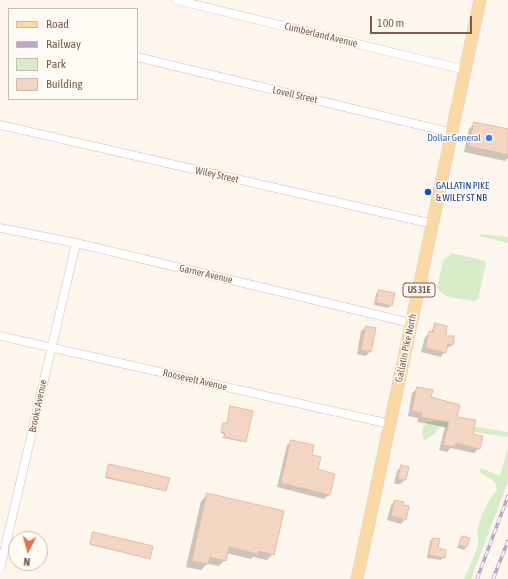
<!DOCTYPE html>
<html>
<head>
<meta charset="utf-8">
<style>
  body { margin:0 }
  #map { position:relative; width:508px; height:579px; overflow:hidden; background:#fdf6ec; font-family:"Asap Condensed",sans-serif }
  canvas { display:block }
  .legend { position:absolute; left:8px; top:8px; width:130px; height:92px; box-sizing:border-box; background:#fffaf3; border:1px solid #cabbb1; margin:0; padding:5px 7px; list-style:none; font-size:12px; color:#7a5c4d }
  .legend li { display:flex; align-items:center; gap:8px; height:20px }
  .legend b { width:20px; border:1px solid #cabbb1 }
  .north { position:absolute; left:8px; top:531px; width:40px; height:40px; box-sizing:border-box; background:#fffaf3; border:1px solid #cabbb1; border-radius:50%; rotate:186deg; font-size:11px; font-weight:700; line-height:16px; text-align:center; color:#7a5c4d }
  .north::after { content:''; display:block; margin:auto; width:14px; height:18px; background:#e76f51; clip-path:polygon(50% 0,100% 100%,50% 72%,0 100%) }
  .scale { position:absolute; left:370px; top:16px; width:102px; height:18px; box-sizing:border-box; border:2px solid #7a5c4d; border-top:0; padding-left:5px; font-size:12px; line-height:14px; white-space:nowrap; color:#7a5c4d; -webkit-text-stroke:3px #fffaf3; paint-order:stroke }
</style>
</head>
<body>
<div id="map">
<canvas width="508" height="579"></canvas>
<ul class="legend">
<li><b style="height:5px;background:#fbd9a5"></b>Road</li>
<li><b style="height:5px;background:#b9a8c9"></b>Railway</li>
<li><b style="height:11px;background:#d8ecc9"></b>Park</li>
<li><b style="height:11px;background:#f3d5c3"></b>Building</li>
</ul>
<div class="north">N</div>
<div class="scale">100 m</div>
</div>
<script>
const g = document.querySelector('canvas').getContext('2d');
g.lineJoin = 'round';
function fill(path, color) { g.fillStyle = color; g.fill(path, 'evenodd'); }
function trace(path, color, width, dash) { g.strokeStyle = color; g.lineWidth = width; g.lineCap = dash ? 'butt' : 'round'; g.setLineDash(dash || []); g.stroke(path); }
function write(font, color, halo, rows, align = 'center') {
  g.font = font + ' "Asap Condensed",sans-serif'; g.lineWidth = 3; g.setLineDash([]); g.textBaseline = 'middle'; g.strokeStyle = halo; g.fillStyle = color; for (const [text, x, y, turn = 0] of rows) {
    g.save(); g.translate(x, y); g.rotate((+turn || 0) * Math.PI / 180); g.textAlign = isNaN(turn) ? turn : align; if (halo) g.strokeText(text, 0, 0); g.fillText(text, 0, 0); g.restore();
  }
}
const green = new Path2D(`
  M482,234L508,237V243L479,236Z
  M452,253L485,261L486,264L478,299L474,301C464,299 441,299 437,287L443,261Z
  M439,421L508,432V437L439,427L434,435L424,440L422,429L428,422Z
  M508,447V482L471,579H464C468,569 478,551 478,541C479,538 477,535 477,532C479,519 488,500 497,490L495,482L479,472L481,468L500,476Z`);
const shadow = new Path2D(`
  M475,123L508,130V158L505,161L464,152L469,129Z
  M379,291L391,305L388,308L374,305L376,294Z
  M436,324L445,337H453L452,345L446,349L441,357L421,352L425,337L430,333Z
  M366,327L370,351L366,356L357,354L361,331Z
  M418,388L456,417L472,435L479,448L474,453L451,448L447,452L439,450L445,427L417,422L418,418L408,416L412,393Z
  M231,407L245,441L244,442L223,438L224,434L221,433L223,425L226,424Z
  M292,441L310,456L329,495L324,499L277,487L287,445Z
  M109,465L166,491L105,478Z
  M401,466L407,468L405,480L400,484H394L397,471Z
  M207,495L273,554L267,560L253,557L251,559L226,553L225,560L219,566L207,564L201,570L186,567L201,501Z
  M395,501L402,506L405,519L401,524L387,520L391,505Z
  M93,533L149,558L90,545Z
  M462,537L466,547L464,550L457,548Z
  M433,539L437,549L444,557L441,560L427,558L430,541Z`);
const building = new Path2D(`
  M474,122L508,129V155L469,146Z
  M379,290L395,293L392,306L376,302Z
  M435,323L447,326L446,336H454V343L453,345L448,344L446,353L425,348L429,331L433,332Z
  M366,326L376,328L371,352L361,350Z
  M417,387L433,390L431,397L460,405L457,417L476,420L473,434L483,436L480,449L456,443L453,447L443,445L449,422L421,417L422,413L412,411Z
  M230,406L253,411L246,442L224,437L225,433L221,432L223,423H227Z
  M291,440L314,445L312,455L321,457L318,469L335,474L330,495L281,483Z
  M109,464L170,478L166,491L106,477Z
  M401,465L409,467L406,480L398,479Z
  M207,493L284,511L274,555L259,551L258,554L229,547L226,561L210,557L208,564L192,561Z
  M395,500L404,502L403,505L409,506L406,520L391,516Z
  M93,532L153,546L150,559L90,544Z
  M462,536L470,538L467,547L459,545Z
  M433,538L440,539L438,548L446,550L445,558L429,555Z`);
const minor = new Path2D(`
  M176,0L465,70
  M137,57L453,133
  M0,125L433,224
  M0,228L76,243L411,323
  M0,336L390,424
  M0,569L76,243`);
const primary = new Path2D(`
  M357,579L480,0`);
const rail = new Path2D(`
  M477,579L508,496
  M493,579L508,541`);
const markers = [
  [489,138,4,"#3f7fe0"],
  [428,192,4,"#1a4fb4"]
];
const shields = [
  [419,290,32]
];
const shieldNames = [
  ["US 31E",419,290]
];
const streetNames = [
  ["Cumberland Avenue",321,35,14],
  ["Lovell Street",295,95,13],
  ["Wiley Street",217,175,13],
  ["Garner Avenue",206,274,13],
  ["Gallatin Pike North",406,348,-78],
  ["Roosevelt Avenue",195,380,13],
  ["Brooks Avenue",38,406,-78]
];
const shopNames = [
  ["Dollar General",481,138]
];
const transitNames = [
  ["GALLATIN PIKE",436,186],
  ["& WILEY ST NB",436,198]
];
fill(green, '#d8ecc9');
fill(shadow, '#0003');
fill(building, '#f3d5c3');
trace(building, '#e6bba3', 1);
trace(minor, '#d1beb0', 9);
trace(primary, '#dad1cd', 13);
trace(minor, '#fff', 8);
trace(primary, '#fbd9a5', 12);
trace(rail, '#b9a8c9', 3.5);
trace(rail, '#fffaf3', 2, [6]);
for (const [x, y, r, color] of markers) { const dot = new Path2D(); dot.arc(x, y, r, 0, 2 * Math.PI); g.fillStyle = color; g.fill(dot); trace(dot, '#fffaf3', 1.5); }
for (const [x, y, w] of shields) { const box = new Path2D(); box.roundRect(x - w / 2, y - 7, w, 14, 3); g.fillStyle = '#fffaf3'; g.fill(box); trace(box, '#7a5c4d', 1); }
write('bold 9px', '#7a5c4d', null, shieldNames);
write('10px', '#7a5c4d', '#fffaf3', streetNames);
write('10px', '#366cbe', '#fffaf3', shopNames, 'right');
write('10px', '#164399', '#fffaf3', transitNames, 'left');
</script>
</body>
</html>
